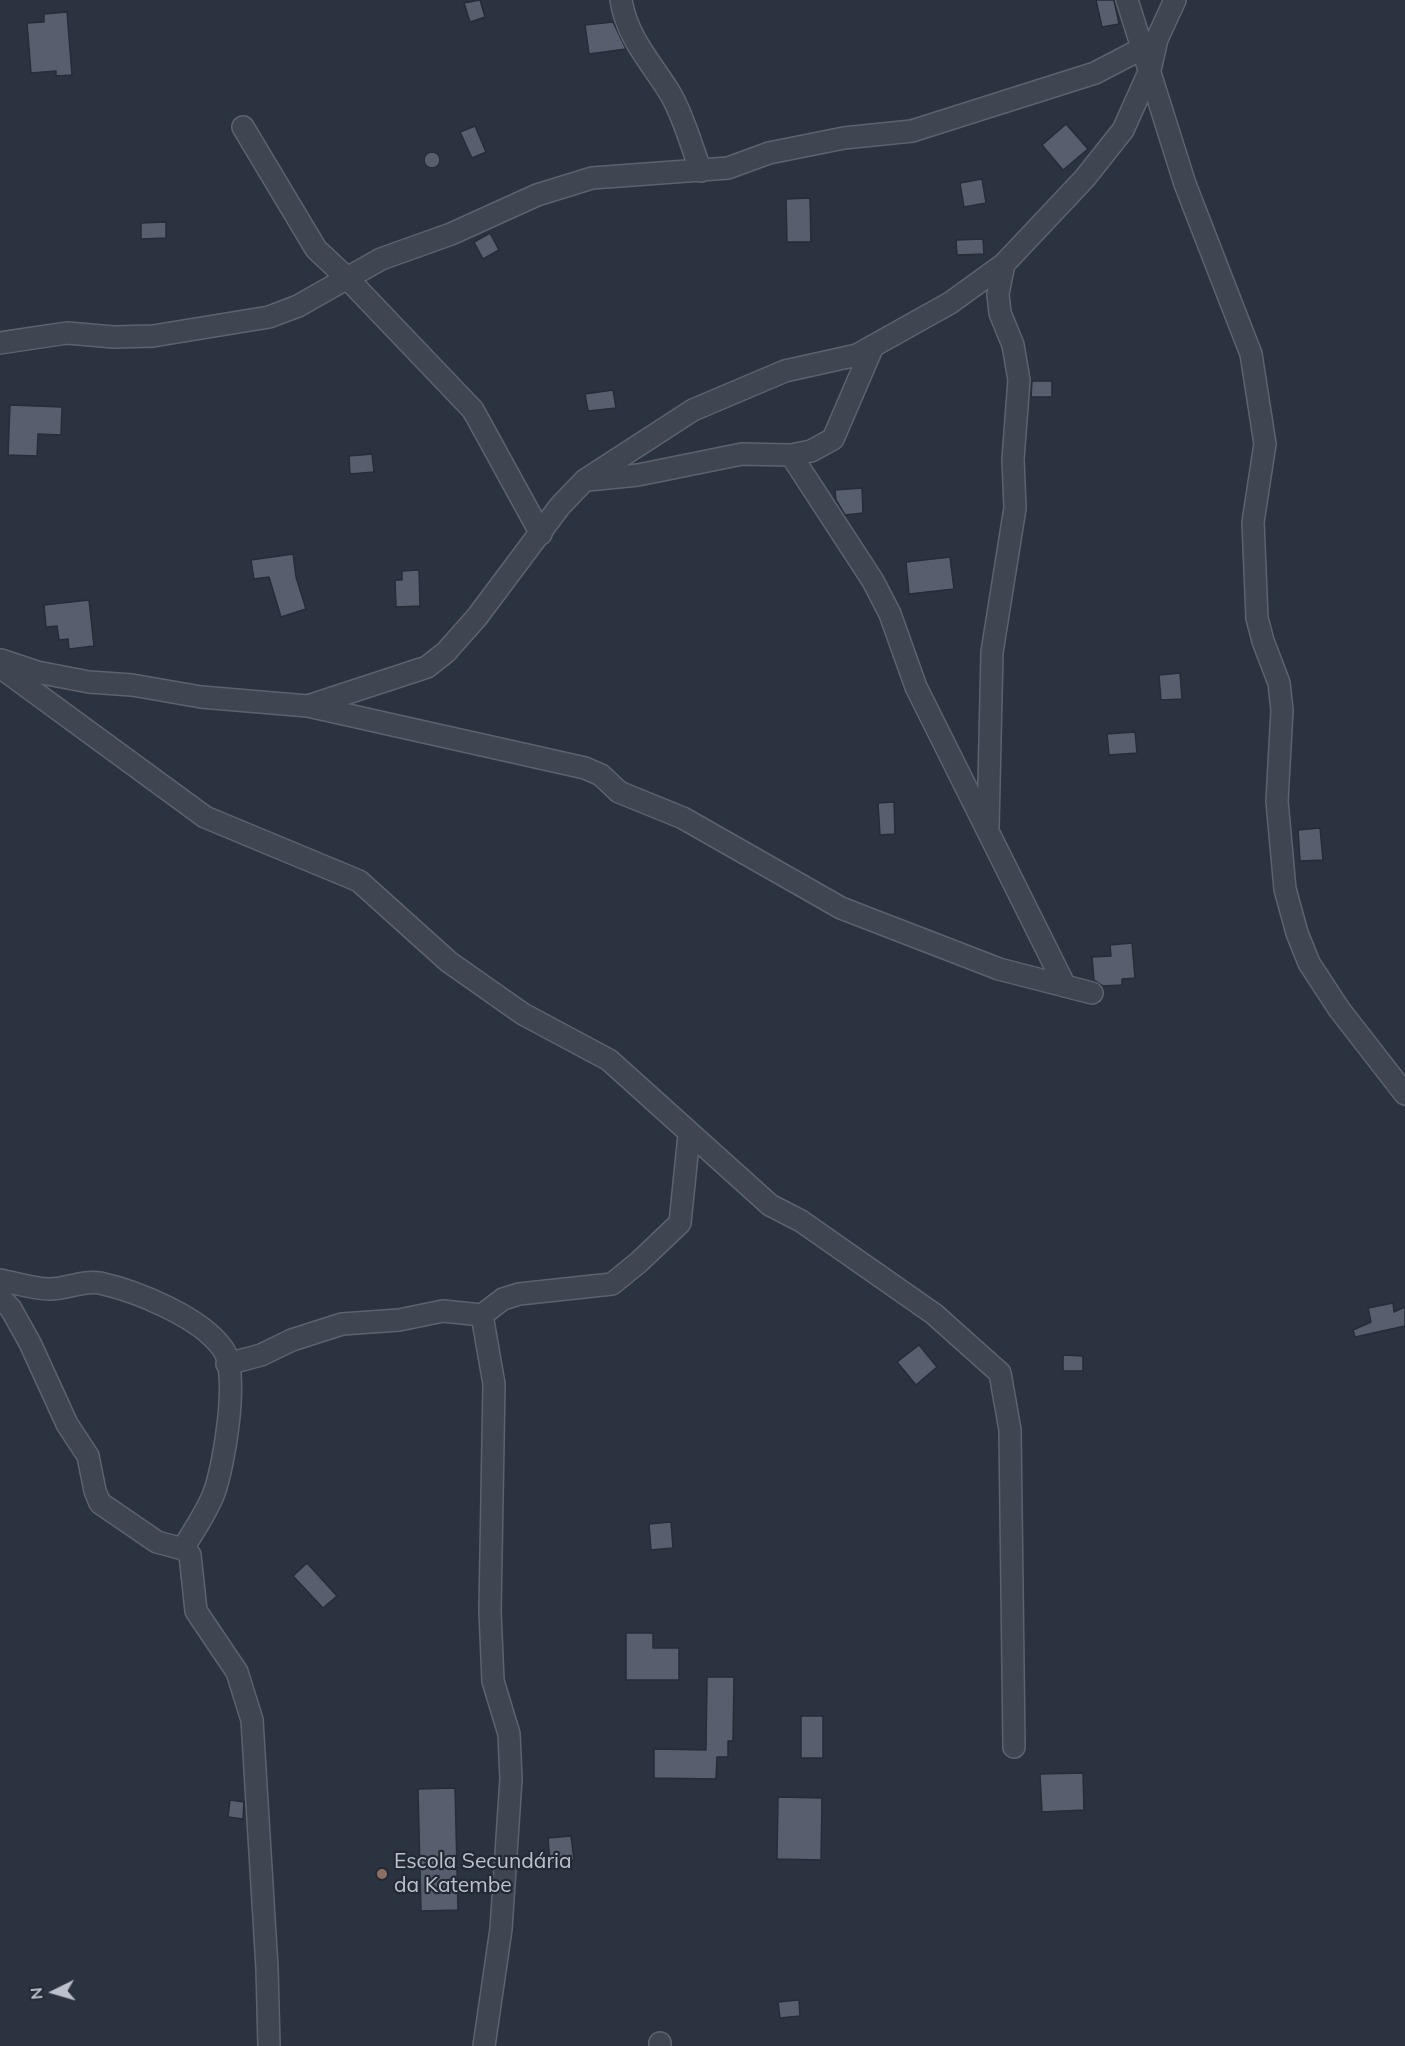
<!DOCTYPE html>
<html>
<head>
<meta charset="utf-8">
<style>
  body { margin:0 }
  #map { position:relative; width:1405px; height:2046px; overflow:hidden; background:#2b3341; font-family:Mulish,sans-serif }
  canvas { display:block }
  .north { position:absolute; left:24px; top:1962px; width:60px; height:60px; -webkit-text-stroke:4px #232a36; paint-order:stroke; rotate:265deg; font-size:16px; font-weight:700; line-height:24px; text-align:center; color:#bcc1cb }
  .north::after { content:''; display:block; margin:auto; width:21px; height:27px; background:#bcc1cb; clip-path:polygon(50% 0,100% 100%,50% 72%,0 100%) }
</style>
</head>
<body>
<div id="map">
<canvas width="1405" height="2046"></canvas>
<div class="north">N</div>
</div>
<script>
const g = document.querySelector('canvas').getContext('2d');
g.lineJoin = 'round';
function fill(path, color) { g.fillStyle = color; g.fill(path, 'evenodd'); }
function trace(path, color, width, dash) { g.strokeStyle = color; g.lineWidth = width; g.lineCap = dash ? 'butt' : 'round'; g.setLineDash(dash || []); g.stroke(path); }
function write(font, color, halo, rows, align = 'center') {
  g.font = font + ' Mulish,sans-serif'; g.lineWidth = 4.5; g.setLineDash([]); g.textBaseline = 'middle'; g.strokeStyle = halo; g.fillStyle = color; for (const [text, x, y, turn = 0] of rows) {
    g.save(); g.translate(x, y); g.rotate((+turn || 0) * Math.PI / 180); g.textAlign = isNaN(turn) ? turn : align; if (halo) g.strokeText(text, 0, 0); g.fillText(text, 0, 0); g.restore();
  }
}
const building = new Path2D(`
  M480,0L485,17L470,22L464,3Z
  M1096,0H1114L1119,24L1102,27Z
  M67,12L72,75L56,76V71L31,73L27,23L44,22V14Z
  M613,22L626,49L589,54L585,25Z
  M1066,124L1088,149L1063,170L1042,145Z
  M475,126L486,152L472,158L460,132Z
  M424 160a8 8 0 1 1 16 0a8 8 0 1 1-16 0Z
  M982,179L986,203L964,207L960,183Z
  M810,198L811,242H787L786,199Z
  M166,222V238L141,239V223Z
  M490,233L499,250L483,259L474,242Z
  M983,239L984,254L957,255L956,240Z
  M1032,381H1052V397H1031Z
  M613,390L616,408L588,411L585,394Z
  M10,405L62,407L61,435L38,434L37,456L8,455Z
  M372,454L374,472L350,474L349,456Z
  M862,488L863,513L845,515L836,500L835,490Z
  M293,554L296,577L306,609L281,617L269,577L254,579L251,560Z
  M950,557L954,589L909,594L906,562Z
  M419,570L420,606L396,607L395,580H402V571Z
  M89,600L94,646L69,649L68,639L59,640L57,626L46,627L44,605Z
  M1180,673L1182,699L1161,700L1159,675Z
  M1135,732L1137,753L1109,755L1107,734Z
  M894,802L895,834L880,835L878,803Z
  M1320,828L1323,860L1300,861L1298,830Z
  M1132,943L1135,978L1122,979V985L1103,986L1094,980L1092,957L1111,956L1110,945Z
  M1393,1303L1394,1312L1405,1307V1326L1355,1337L1353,1330L1371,1322L1368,1308Z
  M919,1345L937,1367L916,1385L897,1362Z
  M1063,1355L1083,1356V1371H1063Z
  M671,1522L673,1548L651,1550L649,1524Z
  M307,1563L337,1596L323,1608L293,1576Z
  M626,1633H653V1648H679V1680H626Z
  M707,1677H734L733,1741H728V1757H717L716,1779L654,1778V1749L706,1750Z
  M801,1716H823V1758H801Z
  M1083,1773L1084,1810L1042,1812L1040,1774Z
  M455,1788L458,1910L421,1911L418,1789Z
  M778,1797L822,1798L821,1860L777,1859Z
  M230,1800L244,1802L243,1819L228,1817Z
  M571,1836L574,1860L550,1863L548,1838Z
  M799,2000L800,2016L780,2018L778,2002Z`);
const minor = new Path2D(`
  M621,0C627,38 651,62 670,93C684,117 691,145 701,171
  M1127,0L1185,184L1251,354L1265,444L1253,522L1257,618L1263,641L1279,683L1282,710L1277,801L1285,889L1297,933L1309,963L1339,1009L1405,1094
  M243,127L316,249L348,279L473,410L541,534
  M0,343L67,333L114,337L153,336L269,317L298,306L381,259L451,234L537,195L592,178L728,168L769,153L844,138L912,131L1095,73L1143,48
  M791,455L873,581L890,614L916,687L1065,986
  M588,480L638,475L742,454L791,455L811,451L833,439L873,346
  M1,660L37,672L89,682L132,685L201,697L308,706L585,768L601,775L619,792L683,818L841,908L999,969L1092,993
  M0,667L205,817L359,881L449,962L523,1014L609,1060L770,1205L801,1221L934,1314L1000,1373L1010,1430L1014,1747
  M308,706L427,667L446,652L477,617L560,506L585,480L693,410L785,371L857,355L950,303L1004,264L1085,178L1123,130L1150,70L1157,39L1175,0
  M988,827L992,652L1015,508L1013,459L1019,380L1013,345L1000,313L998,294L1004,264
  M0,1280C16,1283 34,1289 50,1289C66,1289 84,1280 100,1283C136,1291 201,1317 223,1349C240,1373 224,1466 214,1493C207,1512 193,1531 183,1549
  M0,1297L11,1309L30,1343L67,1424L88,1456L95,1491L100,1503L157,1542L183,1549L190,1555L196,1611L237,1672L252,1720L267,1968L269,2046
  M482,1315L503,1299L519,1294L612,1284L639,1262L680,1223L689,1135
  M227,1364L261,1355L292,1340L342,1324L399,1320L443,1311L482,1315L494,1384L490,1611L493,1681L509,1734L511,1779L501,1929L484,2046
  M660,2043V2046`);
const markers = [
  [382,1874,6,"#8d6e63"]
];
const poiNames = [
  ["Escola Secundária",394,1862],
  ["da Katembe",394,1886]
];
fill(building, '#575f6e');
trace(building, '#262c38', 1.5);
trace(minor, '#5d636e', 24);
trace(minor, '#3f4551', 21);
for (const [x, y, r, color] of markers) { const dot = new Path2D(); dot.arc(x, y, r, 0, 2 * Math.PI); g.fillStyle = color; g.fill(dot); trace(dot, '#232a36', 2); }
write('21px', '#bcc1cb', '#232a36', poiNames, 'left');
</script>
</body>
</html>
